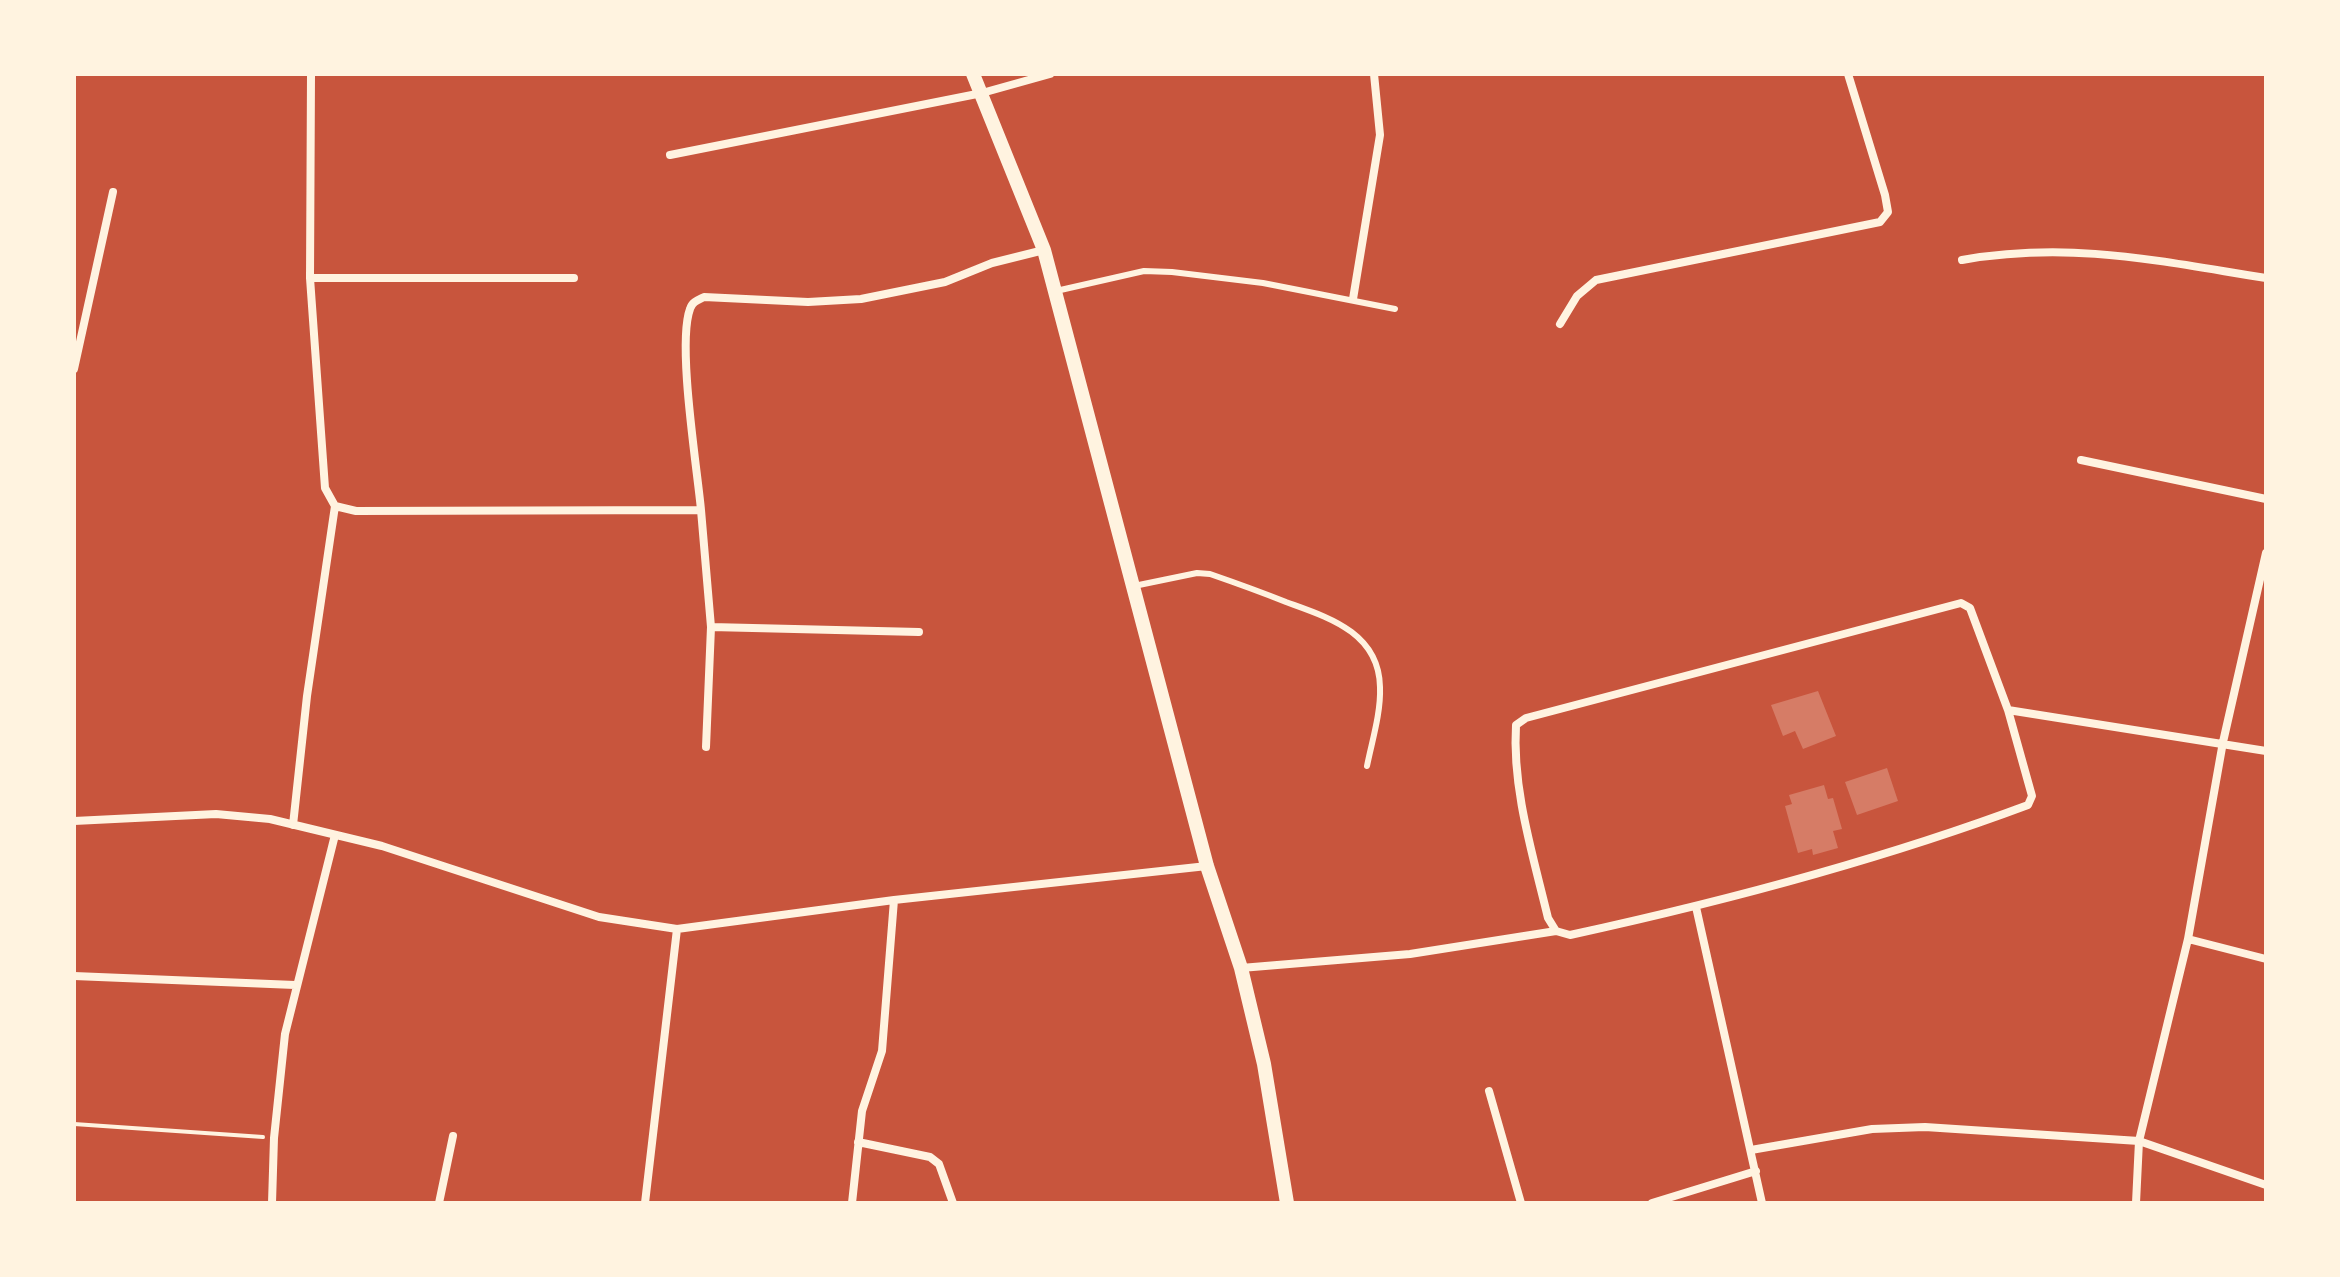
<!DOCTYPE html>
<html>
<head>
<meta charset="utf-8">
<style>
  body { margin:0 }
  #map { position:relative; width:2340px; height:1277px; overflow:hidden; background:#c8553d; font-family:"Archivo Narrow",sans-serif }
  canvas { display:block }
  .frame { position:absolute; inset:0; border:76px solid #fff3e0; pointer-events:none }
</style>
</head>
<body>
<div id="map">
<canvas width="2340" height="1277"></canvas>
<div class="frame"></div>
</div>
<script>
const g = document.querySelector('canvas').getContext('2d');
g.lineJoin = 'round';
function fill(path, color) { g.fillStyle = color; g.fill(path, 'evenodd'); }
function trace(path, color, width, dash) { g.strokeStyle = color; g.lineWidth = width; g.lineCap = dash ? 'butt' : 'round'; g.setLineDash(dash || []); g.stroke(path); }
const building = new Path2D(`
  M1818,691L1836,736L1803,749L1795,731L1783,736L1771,705Z
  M1887,768L1898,801L1857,815L1845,782Z
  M1824,785L1828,799L1833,798L1842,829L1833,831L1838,848L1813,855L1812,849L1798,853L1785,806L1792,804L1789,795Z`);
const path = new Path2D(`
  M74,1124L263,1137`);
const service = new Path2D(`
  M1056,291L1144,271L1172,272L1263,283L1395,309
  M1134,586L1197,573L1210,574C1236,583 1261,592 1286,602C1327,617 1379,632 1380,687C1381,713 1372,741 1367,766`);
const minor = new Path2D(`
  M311,74L310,278L325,488L335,506L356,511L701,510L711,627L706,747
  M670,155L982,93L1050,74
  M1962,260C2071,241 2158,261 2266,278
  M310,278H574
  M1353,299L1380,135L1374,74
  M1560,324L1577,296L1596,280L1880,222L1888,212L1885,195L1848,74
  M74,369L113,192
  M2081,460L2266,499
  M701,510C697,467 677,344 690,309C692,302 698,300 704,297L808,302L861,299L945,282L992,263L1044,250
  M711,627L919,632
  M2008,710L1970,608L1961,603L1526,718L1516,725C1512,789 1533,855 1548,918L1556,931L1570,935C1726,901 1878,861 2028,805L2032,796L2008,710L2266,751
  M74,821L216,814L270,819L382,846L599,917L677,929L894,900L1207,866
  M293,825L307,696L335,506
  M1696,907L1762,1203
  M2188,939L2266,959
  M1241,968L1410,954L1556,931
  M74,976L295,985
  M1489,1091L1521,1203
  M858,1142L930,1157L939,1164L953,1203
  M1751,1150L1872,1129L1925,1127L2139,1141L2266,1185
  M272,1203L274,1138L285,1034L335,835
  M439,1203L453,1136
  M645,1203L677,929
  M852,1203L862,1111L882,1051L894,900
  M1652,1203L1756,1171
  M2136,1203L2139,1141L2188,939L2223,742L2266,553`);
const tertiary = new Path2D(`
  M973,74L1044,250L1207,866L1241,968L1264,1064L1287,1203`);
fill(building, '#d67c66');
trace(path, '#fff3e0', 4);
trace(service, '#fff3e0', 6);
trace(minor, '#fff3e0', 8);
trace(tertiary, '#fff3e0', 14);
</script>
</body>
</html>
